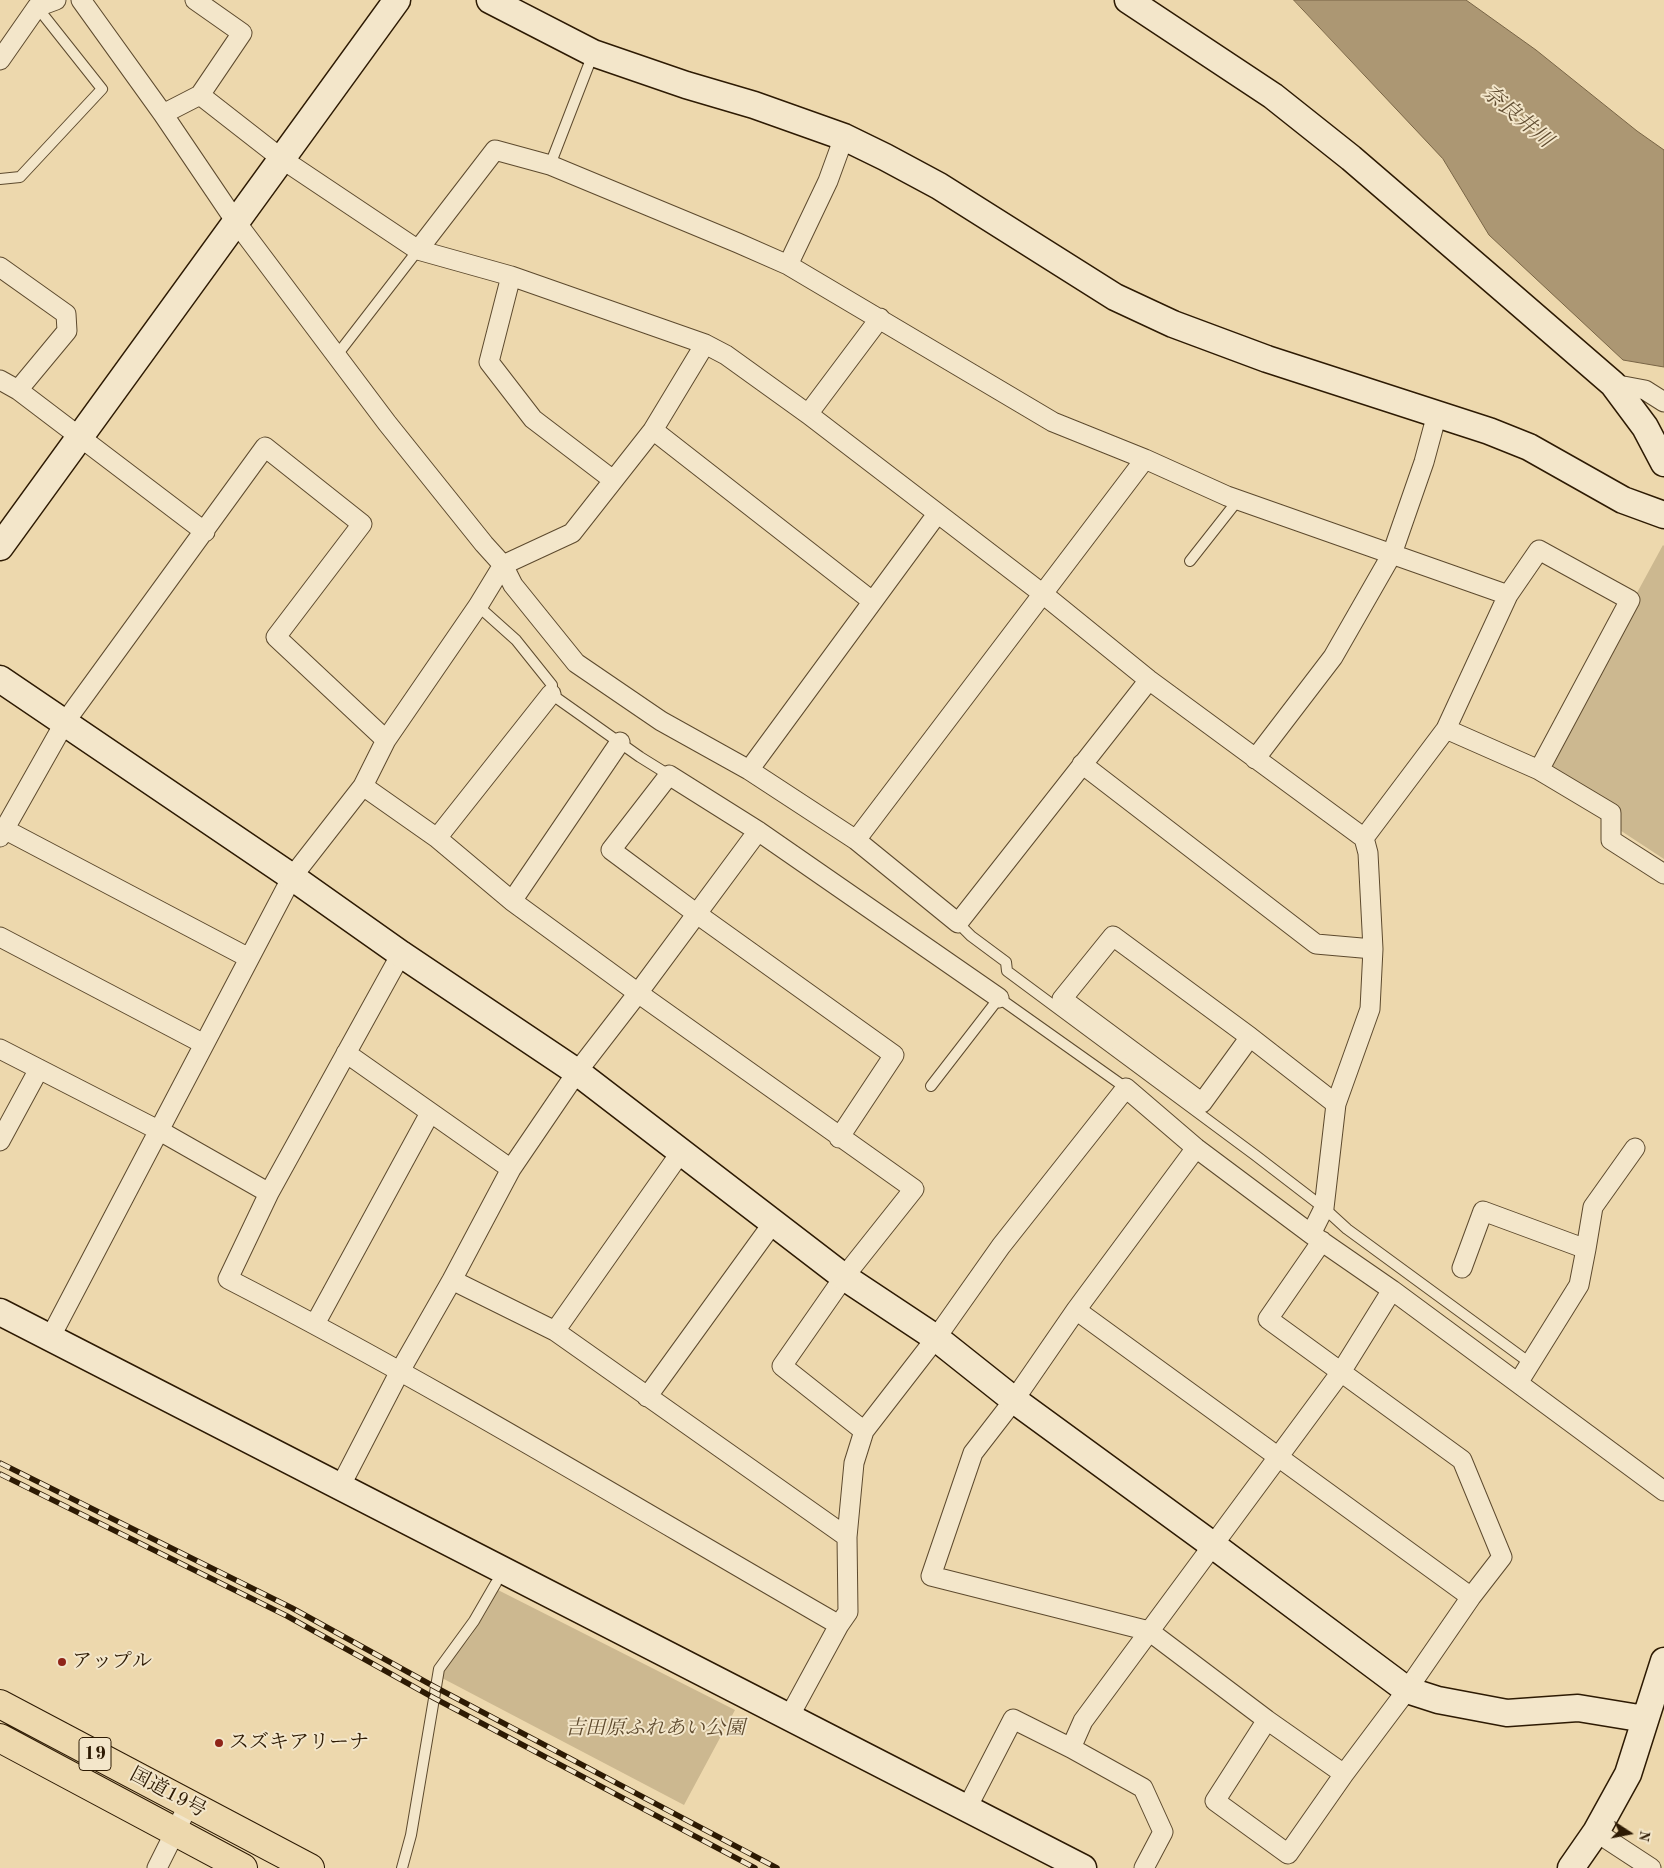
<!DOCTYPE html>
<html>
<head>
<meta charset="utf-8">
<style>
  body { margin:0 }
  #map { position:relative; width:1664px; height:1868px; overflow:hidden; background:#edd8ad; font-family:"Old Standard TT",serif }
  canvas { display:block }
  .north { position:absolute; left:1604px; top:1808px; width:50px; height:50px; -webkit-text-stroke:4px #f3e6ca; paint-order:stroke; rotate:101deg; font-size:14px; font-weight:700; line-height:20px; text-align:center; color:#2d1a03 }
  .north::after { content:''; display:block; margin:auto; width:18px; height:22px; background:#2d1a03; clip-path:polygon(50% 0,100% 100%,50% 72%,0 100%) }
</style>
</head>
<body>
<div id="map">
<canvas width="1664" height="1868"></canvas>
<div class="north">N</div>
</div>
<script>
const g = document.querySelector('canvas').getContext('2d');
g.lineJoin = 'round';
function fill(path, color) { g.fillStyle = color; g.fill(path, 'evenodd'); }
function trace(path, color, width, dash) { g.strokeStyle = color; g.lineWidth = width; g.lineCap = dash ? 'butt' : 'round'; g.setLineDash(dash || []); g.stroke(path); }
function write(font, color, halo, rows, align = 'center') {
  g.font = font + ' "Old Standard TT","Noto Serif JP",serif'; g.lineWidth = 4; g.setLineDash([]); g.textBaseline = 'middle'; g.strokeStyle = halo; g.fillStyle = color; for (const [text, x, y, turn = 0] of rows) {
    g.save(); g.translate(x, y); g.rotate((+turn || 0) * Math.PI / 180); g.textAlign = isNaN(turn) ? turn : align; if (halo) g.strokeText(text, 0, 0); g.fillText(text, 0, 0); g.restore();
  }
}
const green = new Path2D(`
  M1663,545L1664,546V859L1548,783L1545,771L1638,591Z
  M498,1590L735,1710L684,1805L442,1678C447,1660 460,1651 470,1637C481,1622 490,1606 498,1590Z`);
const water = new Path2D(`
  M1294,0H1466L1536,50L1637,131L1664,150V367L1623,360L1489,235L1443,159Z`);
const lane = new Path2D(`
  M550,165L593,54
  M0,179L20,177L102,89L37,7
  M337,355L418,250
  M1190,561L1238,500
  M478,606L516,640L552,685L551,694L640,757L669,775
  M958,923L971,936L1006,962L1007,971L1255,1155L1324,1208L1347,1229L1530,1363
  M931,1086L999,998L1126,1088
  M402,1868L411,1835L439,1669L474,1621L496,1583`);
const street = new Path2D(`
  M81,0L163,114L236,222L387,423L484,544L503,565L513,585L576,663L661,721L749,770L856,840L958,923L1149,680
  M195,0L242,33L200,95L282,159L418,250L511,276L705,344L726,355L808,414L1043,594L1149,680L1364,838L1368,853L1373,949L1370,1009L1336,1104L1324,1208L1311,1234
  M0,60L37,7L56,0
  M163,114L200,95
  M418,250L495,150L550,165L738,243L788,265L1053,422L1145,459L1227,496L1508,595
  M788,265L828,181L844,137
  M0,267L66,314L67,331L18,390
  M511,276L489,362L533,419L613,480
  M0,380L18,390L205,532
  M1613,384L1645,390L1664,402
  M808,414L880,318
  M653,430L872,601
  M1255,759L1333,657L1392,554L1424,462L1437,414
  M1082,764L1316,944L1373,949
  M749,770L937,514
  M1539,770L1611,813V840L1664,874
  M363,786L437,838L512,901L638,993L914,1189L844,1277L782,1366L864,1431
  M4,829L249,958
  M0,837L65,722L265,447L362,524L276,637L386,740
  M437,838L551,694
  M1364,838L1446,729L1508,595L1539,550L1630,600L1539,770L1446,729
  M856,840L1145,459
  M512,901L620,742
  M0,937L204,1044
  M401,954L269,1193L228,1279C436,1386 636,1508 839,1625
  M1250,1037L1202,1103L1062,999L1113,936L1250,1037L1336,1104
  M0,1049L160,1131L269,1193
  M346,1053L511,1169
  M839,1138L894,1055L697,914L611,850L669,775L758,831L999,998
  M0,1141L39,1069
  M1196,1148L1076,1310L1014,1400L973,1453L931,1576L1149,1631L1267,1720L1344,1774L1407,1690L1471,1597L1502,1557L1462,1460L1268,1319L1322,1241
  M1586,1249L1593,1207L1635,1148
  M1462,1268L1483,1211L1586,1249L1579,1285L1518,1383
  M452,1280L555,1331L847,1537
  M1076,1310L1471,1597
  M315,1324L430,1113
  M555,1331L681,1152
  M50,1338L292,877L363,786L386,740L478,606L503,565L572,533L653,430L705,344
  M647,1397L773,1223
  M340,1487L400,1371L452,1280L511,1169L577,1072L638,993L758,831
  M789,1717L839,1625L848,1612L847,1537L854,1463L864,1431L936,1338L1001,1246L1126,1088L1196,1148L1311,1234L1392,1290L1664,1491
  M1267,1720L1215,1801L1288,1854L1344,1774
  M1071,1748L1083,1721L1341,1372L1392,1290
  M967,1808L1013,1719L1071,1748L1143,1788L1163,1832L1144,1868
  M1596,1832L1651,1868
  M157,1868L189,1804`);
const secondary = new Path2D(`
  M490,0L593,53L686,85L754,105L844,137L885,157L939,186L1115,297L1173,324L1267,359L1489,431L1529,447L1623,500L1664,515
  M1128,0L1273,96L1351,158L1509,294L1613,384L1645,427L1664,463
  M0,547L397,0
  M0,679L292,877L401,954L577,1072L844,1277L936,1338L1014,1400L1214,1546L1407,1690L1438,1700L1507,1713L1578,1708L1645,1719
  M0,1312L1083,1868
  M1571,1868L1596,1832L1628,1774L1664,1661`);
const highway = new Path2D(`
  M0,1704L310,1868
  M0,1738L243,1868`);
const rail = new Path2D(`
  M0,1463L292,1608L435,1687L777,1868
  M0,1474L287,1616L434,1698L755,1868`);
const markers = [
  [62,1662,5,"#8f2418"],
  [219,1743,5,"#8f2418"]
];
const shields = [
  [95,1754,32]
];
const shieldNames = [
  ["19",95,1754]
];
const poiNames = [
  ["アップル",72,1662],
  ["スズキアリーナ",229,1743]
];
const parkNames = [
  ["吉田原ふれあい公園",655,1729]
];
const streetNames = [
  ["国道19号",168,1793,28]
];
const waterNames = [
  ["奈良井川",1517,117,40]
];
fill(green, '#ccb890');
fill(water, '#ac9773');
trace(water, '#796546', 1);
trace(lane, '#5d4a2e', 12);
trace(street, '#5d4a2e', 21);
trace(secondary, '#2d1a03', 29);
trace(highway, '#2d1a03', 30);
trace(lane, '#f3e6ca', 10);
trace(street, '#f3e6ca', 19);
trace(secondary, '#f3e6ca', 26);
trace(highway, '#edd8ad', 28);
trace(rail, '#2d1a03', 5.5);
trace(rail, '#f3e6ca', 4, [11]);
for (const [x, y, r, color] of markers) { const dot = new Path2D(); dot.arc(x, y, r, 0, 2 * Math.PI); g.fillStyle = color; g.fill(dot); trace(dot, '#f3e6ca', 2); }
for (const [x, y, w] of shields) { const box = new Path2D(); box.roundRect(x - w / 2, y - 16.5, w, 33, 4); g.fillStyle = '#f3e6ca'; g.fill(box); trace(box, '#2d1a03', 1); }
write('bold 19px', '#2d1a03', null, shieldNames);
write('20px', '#2d1a03', '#f3e6ca', poiNames, 'left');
write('italic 20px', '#5d492d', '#f3e6ca', parkNames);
write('20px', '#2d1a03', '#f3e6ca', streetNames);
write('italic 21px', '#604c30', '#f3e6ca', waterNames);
</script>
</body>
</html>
